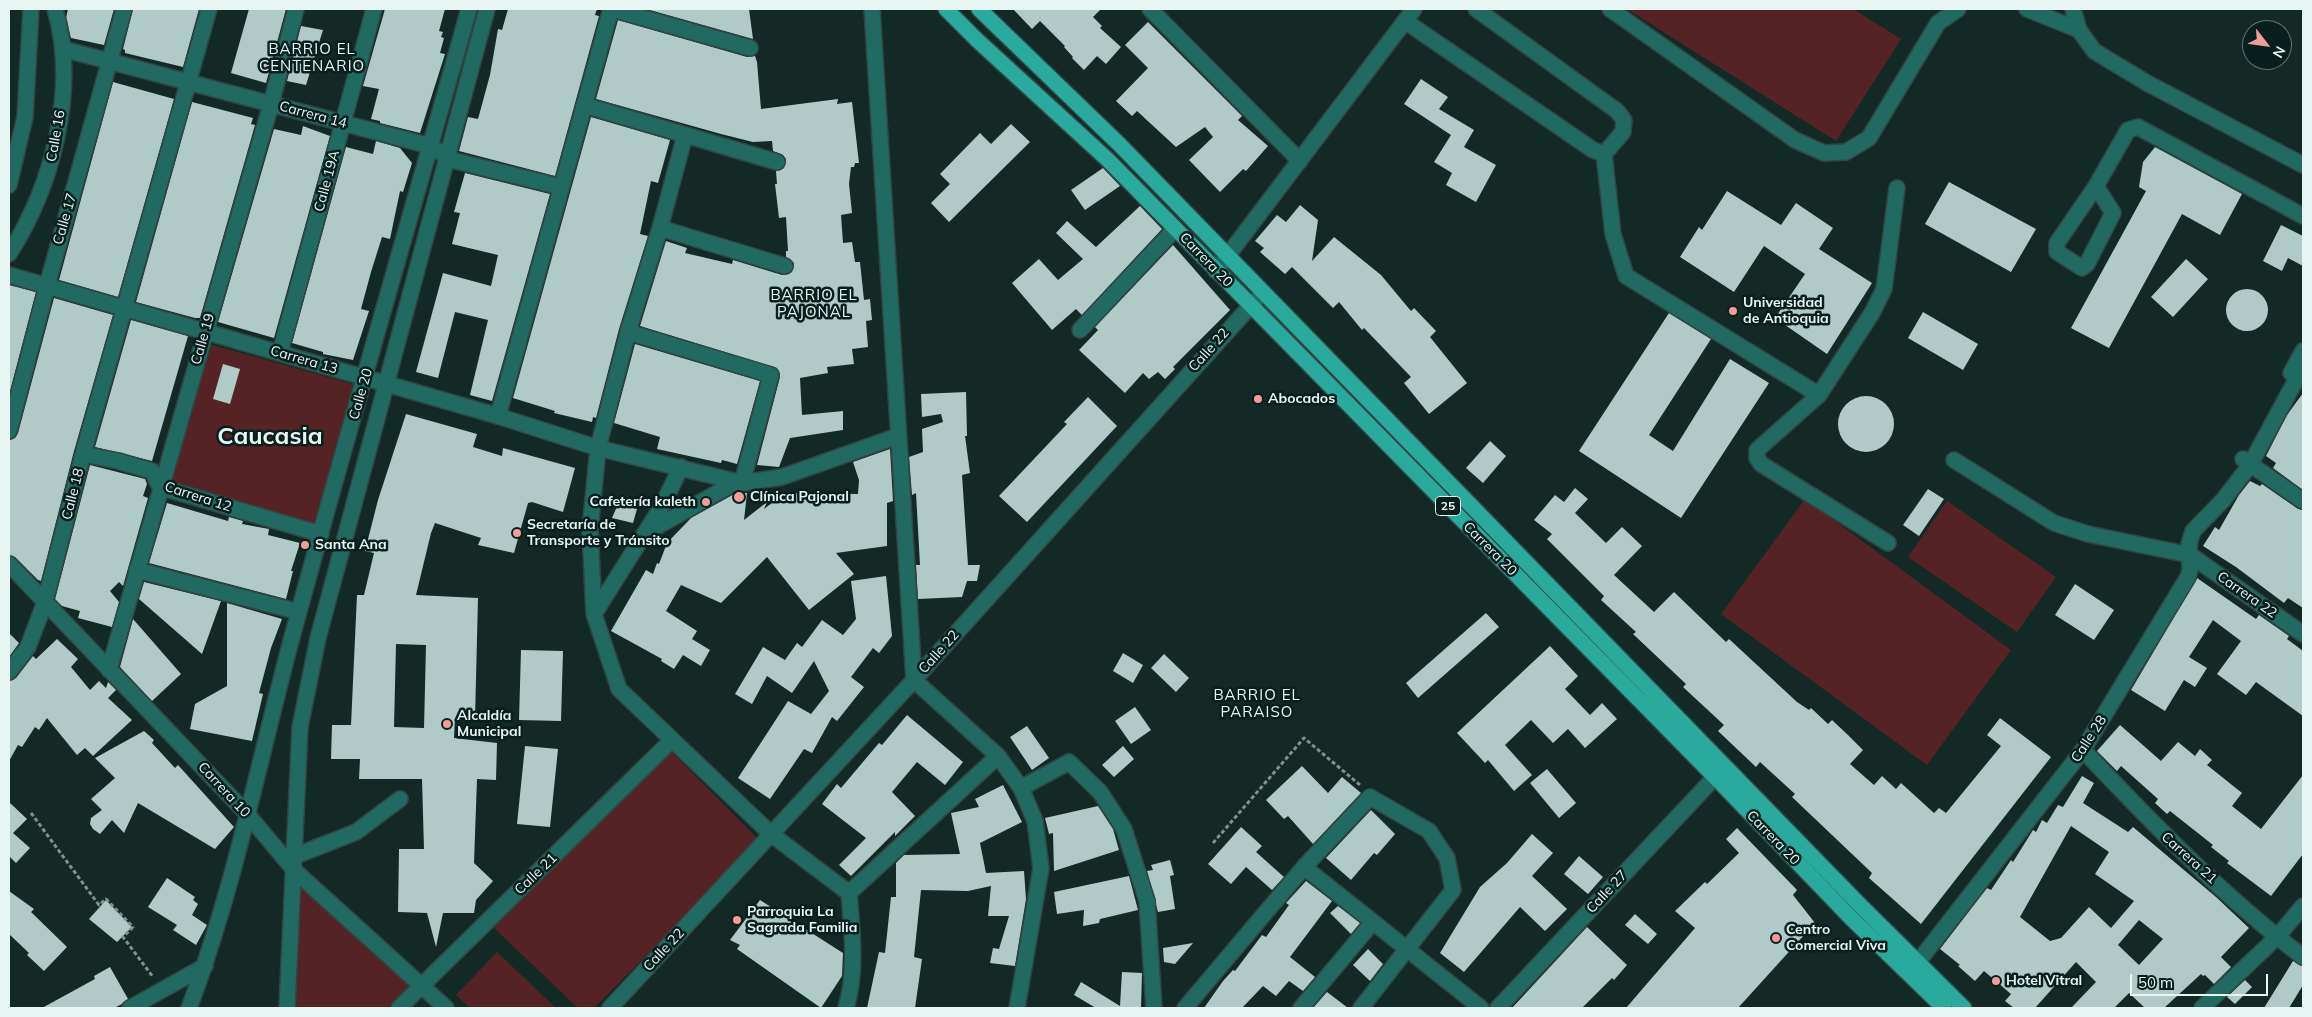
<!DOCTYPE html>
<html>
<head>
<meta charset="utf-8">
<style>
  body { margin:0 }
  #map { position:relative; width:2312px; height:1017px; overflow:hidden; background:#122926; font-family:Mulish,sans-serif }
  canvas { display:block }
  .frame { position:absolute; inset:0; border:10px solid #e7f5f3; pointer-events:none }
  .north { position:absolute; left:2242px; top:20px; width:50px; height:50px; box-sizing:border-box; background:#08201d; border:1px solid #617573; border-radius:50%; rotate:120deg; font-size:14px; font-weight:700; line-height:20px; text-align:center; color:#e7f5f3 }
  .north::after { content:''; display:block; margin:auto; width:18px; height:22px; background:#f59b9c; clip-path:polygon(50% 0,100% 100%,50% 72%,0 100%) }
  .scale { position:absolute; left:2130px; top:974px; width:138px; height:22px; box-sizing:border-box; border:2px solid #e7f5f3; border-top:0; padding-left:6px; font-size:15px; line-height:18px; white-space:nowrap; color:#e7f5f3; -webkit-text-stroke:4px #08201d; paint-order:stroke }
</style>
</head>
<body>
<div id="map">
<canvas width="2312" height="1017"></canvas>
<div class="frame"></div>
<div class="north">N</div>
<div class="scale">50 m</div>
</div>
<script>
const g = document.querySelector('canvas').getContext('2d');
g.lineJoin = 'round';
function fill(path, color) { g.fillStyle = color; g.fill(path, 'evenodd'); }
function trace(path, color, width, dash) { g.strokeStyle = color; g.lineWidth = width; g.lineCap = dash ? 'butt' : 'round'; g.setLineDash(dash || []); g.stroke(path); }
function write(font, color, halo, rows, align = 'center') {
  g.font = font + ' Mulish,sans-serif'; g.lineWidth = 5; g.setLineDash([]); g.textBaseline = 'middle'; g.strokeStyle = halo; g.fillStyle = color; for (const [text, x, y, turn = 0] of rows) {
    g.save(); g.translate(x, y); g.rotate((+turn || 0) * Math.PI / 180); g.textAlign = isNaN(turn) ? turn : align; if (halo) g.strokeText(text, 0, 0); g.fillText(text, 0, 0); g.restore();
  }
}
const green = new Path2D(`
  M1627,9H1853L1901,39L1836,141Z
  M209,344L356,385L316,525L170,484Z
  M1805,499L2011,650L1927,765L1721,614Z
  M1947,501L2056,577L2017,632L1908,557Z
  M669,749L760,841L594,1008H578L492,926Z
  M299,881L415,986L391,1008H293Z
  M497,952L556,1008H470L456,995Z`);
const building = new Path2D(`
  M68,9H114L104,45L71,38L66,18Z
  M133,9H199L183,67L125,53V50L123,49Z
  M249,9H286L266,83L231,73Z
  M385,9H445L439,31L443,32L441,37L444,38L440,53L445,54L420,133L380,123V121L371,119L379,89L363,86Z
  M508,9H597L595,15L599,16L555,176L459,151L468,117L478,119L490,75L498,29L502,30Z
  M646,9H749L753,39Z
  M1013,9H1101L1093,17L1102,26L1100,28L1121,47L1106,64L1097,56L1084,70L1072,58L1073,57L1064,47L1065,46L1040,21L1032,29Z
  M618,20L747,57L755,56L757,62L761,109L838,99L837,104L852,102L859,163H855L854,167H851L849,184L852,213L841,215L843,243L852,242L855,262H860L864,300L870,299L872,320L866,321L868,347L852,349L854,364L827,367L828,373L800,378L802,415L843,411V430L790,438L779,467L757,465L780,377L777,368L640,326L666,241L687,248L685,253L732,264L733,260L782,275L792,272L794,263L786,257V251H788L786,217L779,218L775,184H777L776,171L784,168L786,159L783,155L773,151L772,141L753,142L721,134L596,99Z
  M1148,22L1242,116L1238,120L1268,146L1246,171L1243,169L1220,192L1189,160L1213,137L1205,127L1176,147L1137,111L1132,116L1116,101L1148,68L1125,45Z
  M301,26L323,30L306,85L287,81Z
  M1421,79L1448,97L1439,109L1474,130L1464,147L1496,165L1476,202L1446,185L1452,173L1434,162L1451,135L1404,104Z
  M113,82L174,99L118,297L59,280Z
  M192,102L253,118L251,124L255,125L200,318H195L136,302Z
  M591,117L670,140L658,183L651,181L640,234L648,236L619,329L596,418L593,417L592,422L554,413L555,411L513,398Z
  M1011,124L1030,142L949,222L931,203L950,184L940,174L980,133L991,144Z
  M303,126L330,136L274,338L218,322L274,129L301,135Z
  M376,141L400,148L412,163L403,192L400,191L390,239L382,237L371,272L361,309L369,311L353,360L323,354V352L292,343L346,147L373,154Z
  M2155,147L2242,194L2220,235L2182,214L2109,348L2071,328L2146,191L2139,187L2143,162Z
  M1103,168L1120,186L1085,210L1071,190Z
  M465,173L550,194L492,401L470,395L488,320L455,312L438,378L416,372L443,273L491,286L498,255L452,244L460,213L454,212Z
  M1949,182L2036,229L2011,272L1925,224Z
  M1727,191L1781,225L1796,203L1833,228L1819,249L1872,283L1827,354L1775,318L1805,274L1764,246L1734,292L1680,257L1699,227L1702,230Z
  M1300,205L1318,220L1312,261L1334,237L1381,275L1411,311L1414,308L1436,331L1430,337L1467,383L1429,414L1404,383L1411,377L1364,328L1362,330L1339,302L1333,308L1292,267L1285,274L1260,252L1264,248L1255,241L1277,215L1286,222Z
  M1140,206L1162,229L1082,315L1076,309L1052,330L1012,283L1039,259L1058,280L1083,259L1056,233L1067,221L1096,247Z
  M2281,225L2303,236V266L2288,258L2282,271L2263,261Z
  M1173,245L1230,310L1173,367L1175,369L1165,379L1158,372L1149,379L1143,373L1125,393L1079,350L1098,330L1095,327Z
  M2186,259L2208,279L2173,317L2151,297Z
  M9,285L36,292L9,395Z
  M2226 310a21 21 0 1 1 42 0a21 21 0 1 1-42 0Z
  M54,298L113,315L74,451L41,581L38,580L15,557L9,555V440L15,438L18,433Z
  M1923,312L1978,344L1963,370L1908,338Z
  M1669,313L1711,339L1649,435L1673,451L1730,359L1769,383L1681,518L1579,451Z
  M131,320L188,336L152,461L95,447Z
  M635,344L760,381L737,464L722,460L721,463L657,449L660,437L614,423Z
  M223,364L240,369L230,404L213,399Z
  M966,392L967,436H965L970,473L962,475L968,565H980L977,581H967L962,597L918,599L916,565H920L916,493L912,495L909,457L923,452L922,429L943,422L941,414L922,417L921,394Z
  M2303,393V490L2273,468L2276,463L2266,456L2287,415Z
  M1838 424a28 28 0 1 1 56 0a28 28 0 1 1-56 0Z
  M1088,397L1117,426L1027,522L999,496L1067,424L1064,422Z
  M406,414L477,434L473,447L502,456L503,448L575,468L563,512L532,502L528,503L514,553L478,545L481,538L435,523L431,533L416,595L478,598L475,719L455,718L454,738L497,743L496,780L477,779L474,863L493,881L476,900L474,913H443L436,947L427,913L398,912L399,849H424L422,779H359L360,759H331L332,725H351L357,595H364L374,553L365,551L378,500ZM396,644L426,645L424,728L394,727Z
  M1490,441L1506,456L1483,483L1466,468Z
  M890,449L893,501L887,503V546L836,553L854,574L809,610L767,557L721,603L681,585L666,611L697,631L692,639L710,650L701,666L683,655L674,669L661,661L662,659L611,631L646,570L653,574L657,563L659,564L667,543L691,518L736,493H747L744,520L767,502L764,509L785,493L858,494L859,480L853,462Z
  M90,465L145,479L147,484L143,496L148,498L123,586L119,582L110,591L119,602L112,627L78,618L80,611L62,606L55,599Z
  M2250,481L2260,486L2262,484L2298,509L2303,510V608L2288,598L2284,603L2236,567L2203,546L2215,527L2219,530L2239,495Z
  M1575,488L1588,499L1575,513L1606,543L1622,527L1642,546L1614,575L1654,612L1674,592L1726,642L1729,639L1797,702L1809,710L1811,708L1828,724L1832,720L1848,735L1863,750L1850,764L1874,785L1882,776L1896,789L1901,783L1934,813L1939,808L1946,813L2001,746L1987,735L2000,718L2051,757L1921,924L1869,878L1872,873L1792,797L1795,794L1760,762L1756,767L1718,731L1724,725L1683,687L1686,684L1633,634L1636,632L1601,600L1604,596L1547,539L1552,534L1534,520L1555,495L1564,502Z
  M1928,489L1944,499L1919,536L1903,525Z
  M167,503L228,521L229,517L243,521L242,524L269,529L268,535L300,543L291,571H293L286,599L149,563Z
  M618,504L637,509L633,523L612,518Z
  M886,576L892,636L879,653L873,648L851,677L864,687L837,721L832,717L812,753L804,749L770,799L738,778L788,701L811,714L829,691L814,661L792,693L767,676L752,704L735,694L763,647L785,660L797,643L802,647L822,620L843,635L856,619L851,581Z
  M2197,578L2256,619L2259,615L2289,636L2287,639L2303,651V716L2256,682L2246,695L2217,674L2241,641L2213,620L2189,657L2207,668L2195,687L2184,680L2165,711L2131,690Z
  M144,582L221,601L202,654L139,599Z
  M2075,584L2114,610L2094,640L2055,615Z
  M227,603L282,619L271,648L259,693L263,694L252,741L190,729L195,704L227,686Z
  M1486,613L1499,627L1418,698L1406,683Z
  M133,619L181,674L152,701L120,667Z
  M9,633L19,643L9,657Z
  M57,639L78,659L71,667L90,690L99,681L106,688L108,682L116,690L108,698L132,720L93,756L85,748L77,755L47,718L39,730L35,727L22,747L18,745L9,761V681L16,678L33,656L36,659Z
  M1550,646L1578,676L1565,689L1590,715L1602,703L1617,719L1585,748L1568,729L1553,743L1531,720L1505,745L1532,775L1514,791L1488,760L1485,763L1457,733Z
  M521,650L563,651L561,721L519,720Z
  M1123,653L1143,665L1133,683L1113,671Z
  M1164,654L1189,678L1176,692L1151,668Z
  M1135,707L1151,730L1131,744L1115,721Z
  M907,715L963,762L945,785L917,762L892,792L915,816L895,836V832L851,876L839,865L866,838L822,804L837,784L841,788L879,743L882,745Z
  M2120,725L2161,761L2178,742L2195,756L2200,749L2212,760L2207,765L2242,793L2232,806L2261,829L2303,775V854L2271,896L2227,863L2229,861L2211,847L2213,845L2170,811L2167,814L2155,803L2158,799L2121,766L2117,771L2097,751Z
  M1027,726L1049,758L1032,770L1010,737Z
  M144,731L154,740L152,743L175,768L178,765L234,827L215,849L138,803L124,833L112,820L100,834L93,829L90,824L91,818L102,810L91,799L115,778L95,758Z
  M525,746L558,749L550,827L517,824Z
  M1123,746L1134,759L1114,777L1102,765Z
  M1302,766L1328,793L1342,777L1361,793L1313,844L1288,816L1284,819L1266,800Z
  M1547,769L1576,803L1559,818L1530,783Z
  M2082,776L2094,783L2083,803L2128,832L2133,827L2216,897L2249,928L2221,957L2231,967L2214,984L2205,975L2203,976L2201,974L2164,1008H2145L2129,993L2114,1008H2071L2096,982L2076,962L2035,1008H2014L2005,1001L2011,994L1984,971L1975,981L1958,966L1960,965L1940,949L1987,888L1991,890L2011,860L2013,862L2033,830L2036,832L2042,820L2047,823L2058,805L2063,807ZM2071,826L2109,852L2095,874L2134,901L2111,928L2089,907L2061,938L2050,941L2020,917ZM2139,920L2163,939L2139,965L2118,945Z
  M1003,785L1022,822L980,843L986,873L1024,871L1026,899L1015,966L990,963L993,948L999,949L1009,916H988L991,886L968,891L921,890L914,957L922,959L915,1008H867L879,952L885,953L891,897H896V863L904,855L960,854L951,813L979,807L975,799Z
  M9,802L27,819L13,833L30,848L16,863L9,856Z
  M1098,806L1113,829L1119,850L1054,871L1053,833L1049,834L1045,818Z
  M1371,810L1395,834L1377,855L1374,853L1351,880L1326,858Z
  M1241,827L1262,846L1256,852L1284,877L1272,890L1246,867L1231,884L1208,864Z
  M1737,828L1797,890L1793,895L1815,923L1738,1008H1626L1695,928L1675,911L1705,882L1707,884L1739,853L1726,839Z
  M1532,834L1553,853L1532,876L1567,909L1545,931L1520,907L1464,972L1440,953L1480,887L1507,863Z
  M1579,856L1603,877L1588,894L1564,874Z
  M1170,860L1174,875L1170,876L1175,909L1158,912L1147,871L1153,870L1151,865Z
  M1129,876L1138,910L1100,919L1099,923L1083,926L1084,910L1057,914L1054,892Z
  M167,878L195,897L193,900L198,904L192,915L207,925L196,945L173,930L177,925L148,907Z
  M1306,881L1332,901L1290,957L1315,977L1303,991L1289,981L1276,996L1263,986L1242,1008H1204L1223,981L1233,970L1235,971L1262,935L1266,937L1289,905L1286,903Z
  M9,891L34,909L31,912L67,947L44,971L27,955L29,953L9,934Z
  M106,900L132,927L117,942L89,919Z
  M760,900L843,953L842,976L821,1008L737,949L740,945L730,940Z
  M1338,906L1360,923L1351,934L1330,913Z
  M1635,914L1657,934L1648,944L1625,925Z
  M1587,927L1627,965L1614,980L1612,978L1582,1008H1512Z
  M1193,943L1175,964L1164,962L1163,948Z
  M1368,949L1383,964L1370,981L1353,965Z
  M2293,961L2303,966V985L2289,1008H2264Z
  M110,967L128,999L122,1004L114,1008H42L95,979L94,976Z
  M1122,972L1142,973L1141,1008H1096L1074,995L1081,982L1120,1006Z
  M2245,980L2252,987L2235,1004L2227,997Z
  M1327,992L1348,1008H1313Z`);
const path = new Path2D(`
  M31,813L99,905L106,899L133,927L123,937L153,977
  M1213,843L1304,738L1360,785`);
const minor = new Path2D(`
  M612,9L750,48
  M872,9L914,680L998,756L1021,788L1035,821L1041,868L1017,1008
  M1150,9L1300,161
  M1610,9L1795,140L1824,153L1846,152L1869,138L1938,23L1958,9
  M2027,9L2079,30
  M2073,9L2079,30L2094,51L2147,83L2303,165
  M1405,21L1593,150L1604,154L1623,132L1624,120L1617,111L1476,9
  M63,49L430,146L452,160L561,187
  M584,105L777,162
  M685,135L660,228L628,332L598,448L590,530L594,614L619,689L771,834L849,893C852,931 857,971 846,1008
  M1604,154L1613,234L1626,276L1819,395
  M9,185L25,117L31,9
  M2096,186L2113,213L2087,264L2082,268L2057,252V243L2096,186L2128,130L2138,127L2303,216
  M660,228L785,266
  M9,254C53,185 78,89 55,9
  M1216,271L1414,9
  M9,275L498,416L598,448L742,483L782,477L898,436
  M1080,330L1175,229
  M628,332L771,375L742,483
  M280,353L374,9
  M2291,373L2303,351
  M498,416L611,9
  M9,431L47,286L124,9
  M83,454L118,461L152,471L160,487L321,534
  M2243,459L2303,501
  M1954,460L2054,523L2088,534L2190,555L2303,634
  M646,533L738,481
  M1888,543L1761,464L1757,458V450L1819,395L1872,313L1884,289L1897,188
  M9,564L248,815L295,871L446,1008
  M137,570L299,612
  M594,614L662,506L681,467
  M109,670L271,104L296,9
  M9,672L28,647L45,602L83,454L209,9
  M2083,750C2152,823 2223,896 2303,957
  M1021,788L1069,762L1100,792L1124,829L1147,901L1154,1008
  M295,856L356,832L400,799
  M1304,867L1481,1008
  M849,893L998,756
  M1918,962L2083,750L2188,577L2190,569L2189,544L2193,531L2224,499L2250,465L2303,367
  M130,1008L205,966
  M189,1008C236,884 260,754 295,626C351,420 411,215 469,9
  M287,1008L300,727L318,638L487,9
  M399,1008L672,740
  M610,1008L914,680L1263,292
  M1185,1008L1304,867L1370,797L1429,831L1447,858L1453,890L1361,1008
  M1301,1008L1373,922
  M1498,1008L1715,777
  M2202,1008L2277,937L2303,906`);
const major = new Path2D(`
  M946,9L977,40L1108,160L1715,777L1851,918L1944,1008
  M979,9L1120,145L1859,904L1964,1008`);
const markers = [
  [1733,311,5,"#f59b9c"],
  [1258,399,5,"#f59b9c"],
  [739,497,6,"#f59b9c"],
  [706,502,5,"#f59b9c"],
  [517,533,5,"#f59b9c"],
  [305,545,5,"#f59b9c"],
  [447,724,5,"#f59b9c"],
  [737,920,5,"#f59b9c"],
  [1776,938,5,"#f59b9c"],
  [1996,981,5,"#f59b9c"]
];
const shields = [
  [1448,506,25]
];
const shieldNames = [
  ["25",1448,506]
];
const streetNames = [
  ["Carrera 14",313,115,15],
  ["Calle 16",56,136,-80],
  ["Calle 19A",327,181,-75],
  ["Calle 17",65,219,-74],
  ["Carrera 20",1206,260,46],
  ["Calle 19",203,339,-74],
  ["Calle 22",1209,350,-48],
  ["Carrera 13",304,360,16],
  ["Calle 20",361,394,-74],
  ["Calle 18",73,494,-76],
  ["Carrera 12",198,497,18],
  ["Carrera 20",1490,549,45],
  ["Carrera 22",2247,595,35],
  ["Calle 22",939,652,-48],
  ["Calle 28",2089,739,-57],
  ["Carrera 10",224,790,47],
  ["Carrera 20",1773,838,46],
  ["Carrera 21",2189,858,42],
  ["Calle 21",536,874,-44],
  ["Calle 27",1607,892,-47],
  ["Calle 22",664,950,-47]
];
const poiNames = [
  ["Universidad",1743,303],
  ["de Antioquia",1743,319],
  ["Abocados",1268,399],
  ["Clínica Pajonal",750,497],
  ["Cafetería kaleth",696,502,"right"],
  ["Secretaría de",527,525],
  ["Transporte y Tránsito",527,541],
  ["Santa Ana",315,545],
  ["Alcaldía",457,716],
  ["Municipal",457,732],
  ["Parroquia La",747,912],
  ["Sagrada Familia",747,928],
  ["Centro",1786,930],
  ["Comercial Viva",1786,946],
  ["Hotel Vitral",2006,981]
];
const neighbourhoodNames = [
  ["BARRIO EL",312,49],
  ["CENTENARIO",312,66],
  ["BARRIO EL",814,295],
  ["PAJONAL",814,312],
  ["BARRIO EL",1257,695],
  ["PARAISO",1257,712]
];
const townNames = [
  ["Caucasia",270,437]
];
fill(green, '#552325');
fill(building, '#b0cbc7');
trace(minor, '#304643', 18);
trace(major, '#304643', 18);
trace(path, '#809290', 3, [4, 2.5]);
trace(minor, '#216a61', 15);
trace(major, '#29aa9c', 15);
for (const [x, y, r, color] of markers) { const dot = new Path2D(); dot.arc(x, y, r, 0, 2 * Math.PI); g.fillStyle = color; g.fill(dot); trace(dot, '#08201d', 2); }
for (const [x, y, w] of shields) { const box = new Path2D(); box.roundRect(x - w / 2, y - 9.5, w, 19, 4); g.fillStyle = '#08201d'; g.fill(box); trace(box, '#e7f5f3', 1); }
write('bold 12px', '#e7f5f3', null, shieldNames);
write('14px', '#e7f5f3', '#08201d', streetNames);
write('bold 14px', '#e7f5f3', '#08201d', poiNames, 'left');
g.letterSpacing = '1px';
write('15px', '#e7f5f3', '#08201d', neighbourhoodNames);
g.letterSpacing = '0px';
write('bold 24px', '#e7f5f3', '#08201d', townNames);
</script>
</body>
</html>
